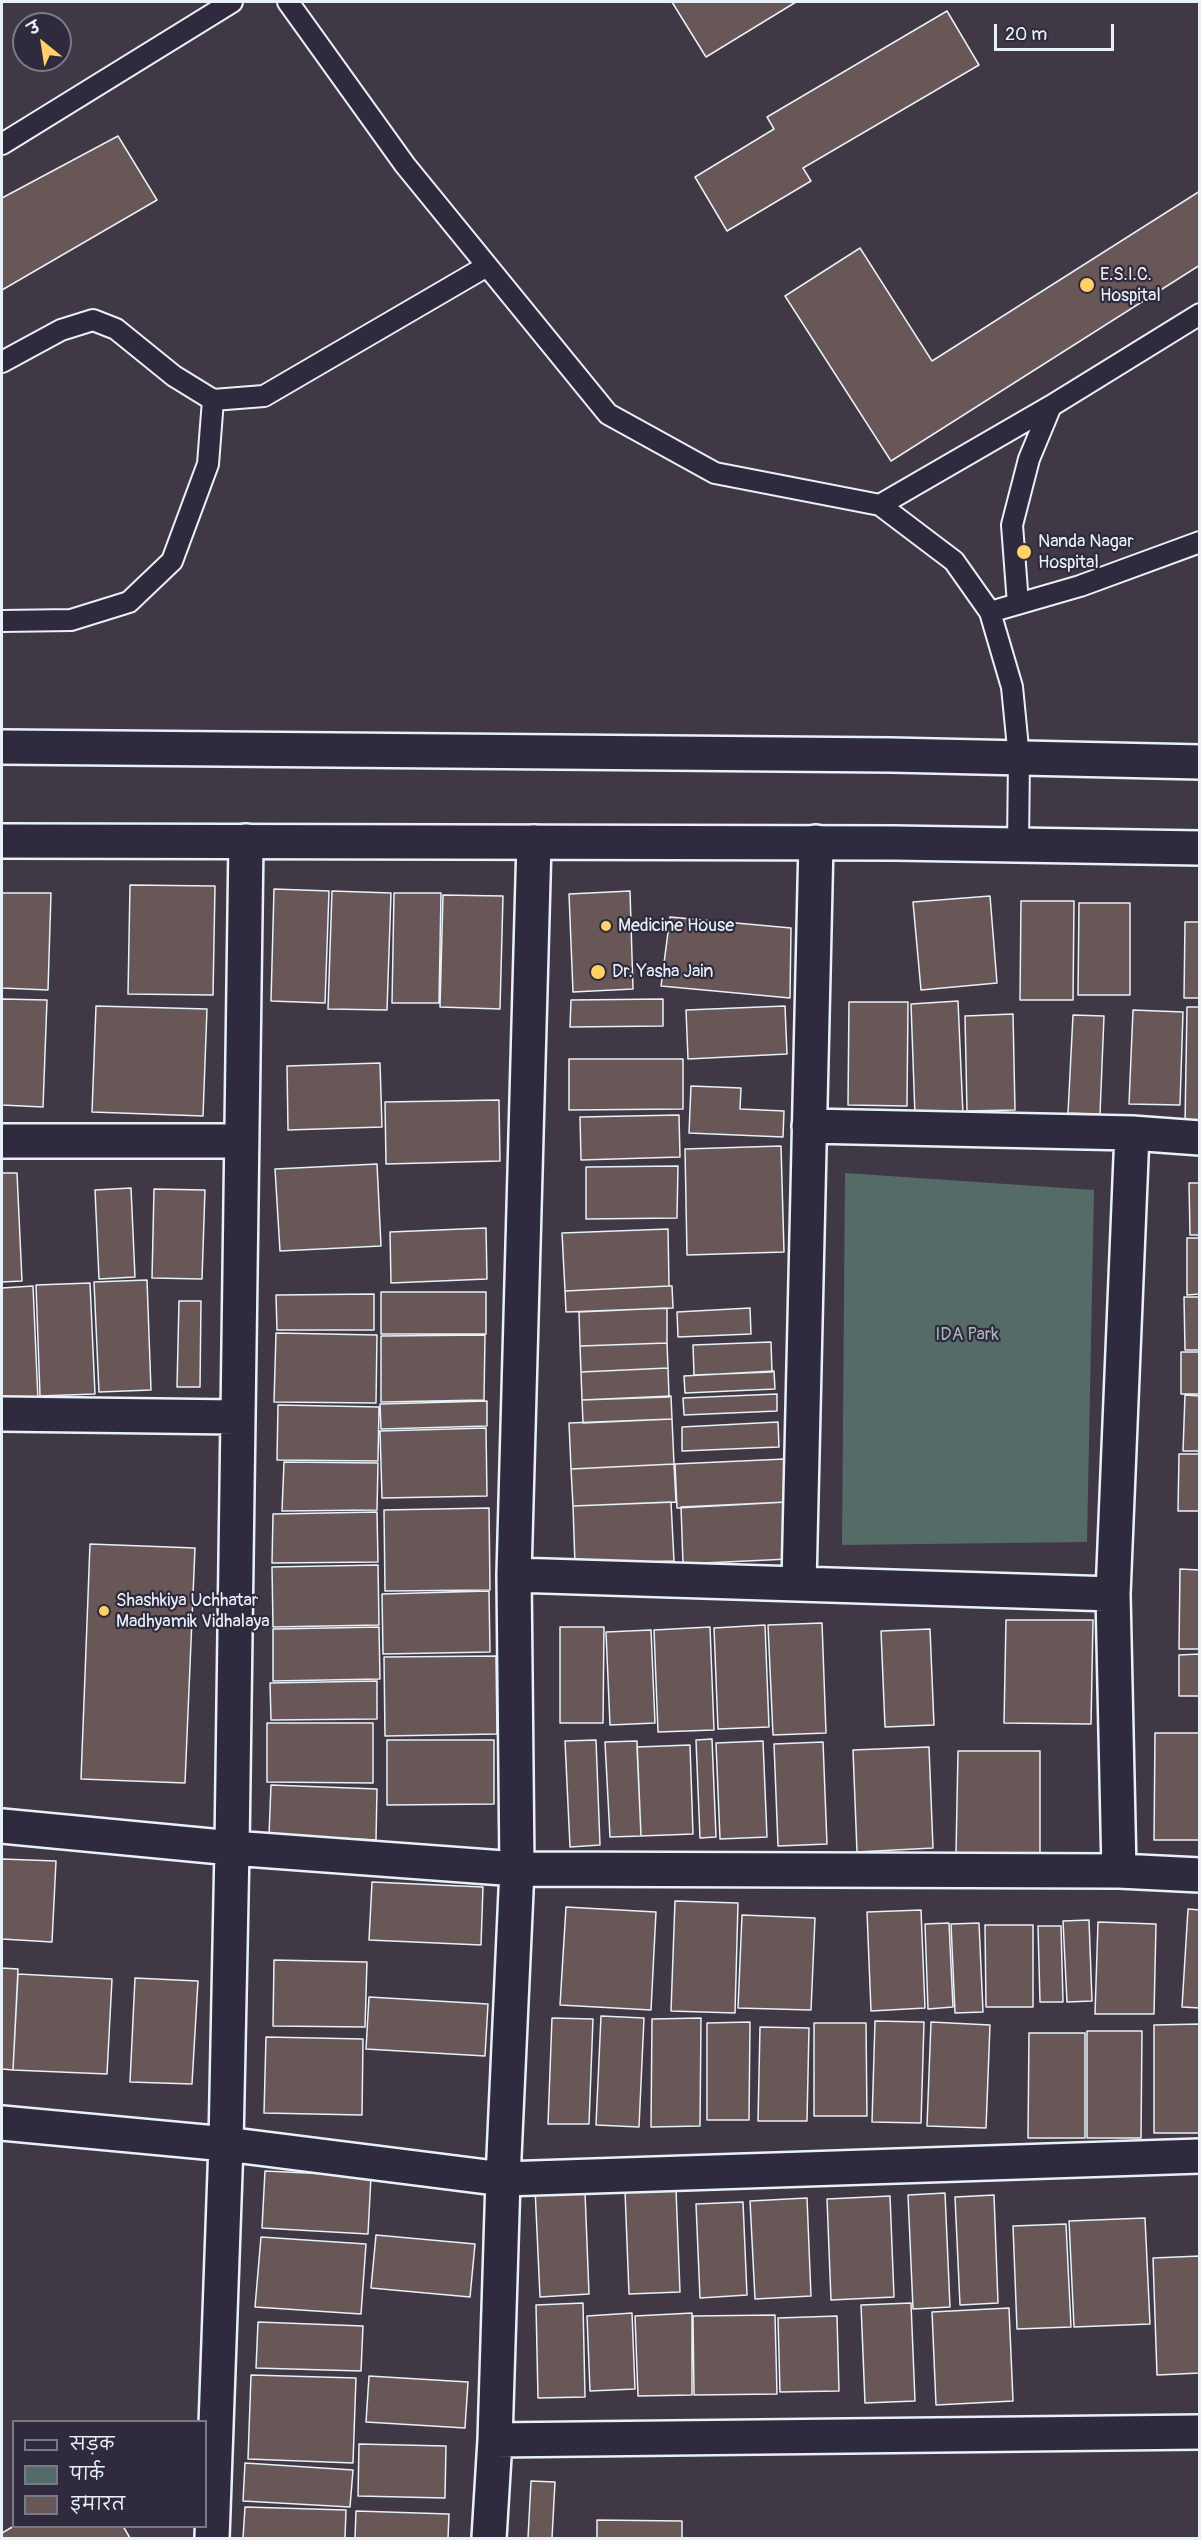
<!DOCTYPE html>
<html>
<head>
<meta charset="utf-8">
<style>
  body { margin:0 }
  #map { position:relative; width:1201px; height:2540px; overflow:hidden; background:#403845; font-family:Pangolin,"Playpen Sans Deva",sans-serif }
  canvas { display:block }
  .frame { position:absolute; inset:0; border:3px solid #e8f1f8; pointer-events:none }
  .legend { position:absolute; left:12px; top:2420px; width:195px; height:108px; box-sizing:border-box; background:#2f2a3d; border:2px solid #797a88; margin:0; padding:8px 10px; list-style:none; font-size:18px; color:#e8f1f8 }
  .legend li { display:flex; align-items:center; gap:12px; height:30px }
  .legend b { width:30px; border:2px solid #797a88 }
  .north { position:absolute; left:12px; top:12px; width:60px; height:60px; box-sizing:border-box; background:#2f2a3d; border:2px solid #797a88; border-radius:50%; rotate:330deg; font-size:16px; font-weight:700; line-height:24px; text-align:center; color:#e8f1f8 }
  .north::after { content:''; display:block; margin:auto; width:21px; height:27px; background:#ffd166; clip-path:polygon(50% 0,100% 100%,50% 72%,0 100%) }
  .scale { position:absolute; left:994px; top:24px; width:120px; height:27px; box-sizing:border-box; border:3px solid #e8f1f8; border-top:0; padding-left:8px; font-size:18px; line-height:21px; white-space:nowrap; color:#e8f1f8; -webkit-text-stroke:4px #2f2a3d; paint-order:stroke }
</style>
</head>
<body>
<div id="map">
<canvas width="1201" height="2540"></canvas>
<div class="frame"></div>
<ul class="legend">
<li><b style="height:8px;background:#2f2a3d"></b>सड़क</li>
<li><b style="height:16px;background:#556b67"></b>पार्क</li>
<li><b style="height:16px;background:#695757"></b>इमारत</li>
</ul>
<div class="north">उ</div>
<div class="scale">20 m</div>
</div>
<script>
const g = document.querySelector('canvas').getContext('2d');
g.lineJoin = 'round';
function fill(path, color) { g.fillStyle = color; g.fill(path, 'evenodd'); }
function trace(path, color, width, dash) { g.strokeStyle = color; g.lineWidth = width; g.lineCap = dash ? 'butt' : 'round'; g.setLineDash(dash || []); g.stroke(path); }
function write(font, color, halo, rows, align = 'center') {
  g.font = font + ' Pangolin,sans-serif'; g.lineWidth = 4.5; g.setLineDash([]); g.textBaseline = 'middle'; g.strokeStyle = halo; g.fillStyle = color; for (const [text, x, y, turn = 0] of rows) {
    g.save(); g.translate(x, y); g.rotate((+turn || 0) * Math.PI / 180); g.textAlign = isNaN(turn) ? turn : align; if (halo) g.strokeText(text, 0, 0); g.fillText(text, 0, 0); g.restore();
  }
}
const green = new Path2D(`
  M845,1173L1094,1190L1087,1542L842,1545Z`);
const building = new Path2D(`
  M672,2H796L706,57Z
  M947,11L979,65L803,168L811,181L727,231L695,177L774,129L767,117Z
  M118,136L157,200L2,290V198Z
  M1200,191V265L891,461L785,296L860,248L932,361Z
  M130,885L215,886L213,995L128,994Z
  M274,889L329,891L325,1003L271,1001Z
  M332,891L391,893L387,1010L328,1009Z
  M630,891L633,989L573,992L569,894Z
  M2,893H51L48,990L2,988Z
  M394,893H441L439,1003H392Z
  M443,895L503,896L500,1009L440,1007Z
  M990,896L997,983L921,990L913,902Z
  M1021,901H1074L1073,1000H1020Z
  M1079,903H1130V995H1078Z
  M670,917L791,928L790,998L661,986Z
  M1185,922H1200V998H1184Z
  M2,999L47,1000L43,1107L2,1105Z
  M663,999V1026L570,1027L571,1000Z
  M958,1001L963,1115L915,1116L911,1004Z
  M849,1002H908L907,1106L848,1105Z
  M96,1006L207,1009L203,1116L92,1112Z
  M785,1006L787,1054L688,1059L686,1010Z
  M1187,1007H1200V1123H1185Z
  M1133,1010L1183,1012L1180,1105L1129,1104Z
  M1013,1014L1015,1110L967,1111L965,1016Z
  M1073,1015L1104,1016L1100,1114L1068,1113Z
  M569,1059H683V1109L569,1110Z
  M380,1063L382,1127L288,1130L287,1066Z
  M691,1086L741,1088L740,1109L784,1111L783,1137L689,1133Z
  M499,1100L500,1161L386,1164L385,1102Z
  M679,1115L680,1157L581,1160L580,1117Z
  M781,1146L784,1252L687,1255L685,1149Z
  M377,1164L381,1246L280,1251L275,1169Z
  M678,1166L677,1218L586,1219V1167Z
  M2,1173H17L22,1281L2,1282Z
  M1189,1183H1200V1235H1190Z
  M131,1188L135,1277L99,1279L95,1190Z
  M154,1189L205,1190L202,1279L152,1278Z
  M486,1228L487,1279L391,1283L390,1232Z
  M668,1229L669,1286L565,1291L562,1233Z
  M1187,1238H1200V1294L1187,1295Z
  M147,1280L151,1390L99,1392L94,1282Z
  M90,1283L95,1394L40,1396L36,1285Z
  M33,1286L38,1400L2,1401V1288Z
  M669,1286H672L673,1308L566,1312L565,1291Z
  M381,1292H486V1334H381Z
  M374,1294V1330H277L276,1295Z
  M1184,1297H1200V1350H1185Z
  M179,1301H201L200,1387H177Z
  M667,1308V1343L580,1346L579,1312Z
  M750,1308L751,1334L678,1337L677,1312Z
  M276,1333L377,1335L376,1403L274,1402Z
  M485,1335L484,1400L381,1402V1336Z
  M771,1342L772,1372L694,1375L693,1345Z
  M667,1343L668,1368L581,1372L580,1346Z
  M1181,1352H1200V1394H1181Z
  M668,1368L669,1397L582,1400L581,1372Z
  M774,1371L775,1389L685,1393L684,1376Z
  M777,1394V1411L684,1415L683,1398Z
  M1185,1395L1200,1396V1451H1183Z
  M671,1396L672,1419L583,1423L582,1400Z
  M487,1401V1426L381,1429L380,1404Z
  M278,1405L379,1407L378,1461L277,1460Z
  M672,1419L674,1464L571,1469L569,1423Z
  M778,1422L779,1447L682,1451V1427Z
  M486,1428L487,1496L382,1498L380,1431Z
  M1179,1454H1200V1511H1178Z
  M785,1459L787,1502L677,1508L675,1464Z
  M284,1462L378,1463L377,1510L282,1511Z
  M674,1464L676,1502L573,1506L571,1469Z
  M671,1502L674,1561L575,1565L573,1506Z
  M787,1502L789,1559L683,1564L681,1507Z
  M489,1508L490,1590L385,1591L384,1510Z
  M377,1512L378,1562L272,1563L273,1514Z
  M90,1544L195,1548L185,1783L81,1779Z
  M378,1565L379,1625L273,1627L272,1567Z
  M1180,1569L1200,1570V1649H1179Z
  M489,1591L490,1652L383,1654L382,1594Z
  M1006,1620H1093L1091,1724L1004,1723Z
  M822,1623L826,1733L773,1735L768,1625Z
  M765,1625L769,1727L718,1729L714,1628Z
  M379,1627L380,1679L273,1681V1629Z
  M560,1627H604L603,1723H560Z
  M710,1627L714,1730L658,1732L654,1630Z
  M930,1629L934,1725L885,1727L881,1631Z
  M651,1630L655,1723L610,1725L606,1632Z
  M1200,1654V1696H1179V1655Z
  M496,1656L497,1734L385,1736L384,1657Z
  M377,1681V1719L271,1720L270,1683Z
  M267,1723H373V1783L267,1782Z
  M1155,1733H1200V1840H1154Z
  M712,1739L716,1837L700,1838L696,1740Z
  M387,1740H494V1804L387,1805Z
  M596,1740L600,1845L570,1847L565,1741Z
  M637,1741L641,1836L610,1837L605,1742Z
  M763,1741L767,1837L720,1839L716,1743Z
  M823,1742L827,1844L778,1846L774,1744Z
  M690,1745L693,1834L641,1836L637,1747Z
  M929,1747L933,1848L857,1852L853,1750Z
  M958,1751H1040V1853H956Z
  M271,1785L377,1789L376,1840L269,1835Z
  M2,1859L56,1861L52,1942L2,1939Z
  M372,1882L483,1887L481,1945L369,1940Z
  M675,1901L738,1903L735,2013L671,2011Z
  M566,1907L656,1912L651,2010L560,2005Z
  M1188,1909L1200,1910V2008L1182,2007Z
  M921,1910L925,2008L871,2011L867,1912Z
  M742,1915L815,1918L811,2010L738,2008Z
  M1089,1920L1092,2001L1067,2002L1063,1921Z
  M1098,1922L1156,1924L1154,2014H1095Z
  M949,1923L953,2007L928,2009L925,1924Z
  M979,1923L983,2012L955,2013L951,1924Z
  M985,1925H1033V2007H986Z
  M1038,1926H1061L1063,2002H1040Z
  M274,1960L367,1962L365,2027L273,2026Z
  M2,1968L18,1969L13,2070L2,2069Z
  M18,1974L112,1979L107,2074L13,2070Z
  M135,1978L198,1981L192,2084L130,2082Z
  M369,1997L488,2004L485,2056L366,2049Z
  M601,2016L644,2018L639,2127L596,2125Z
  M552,2018L593,2019L589,2124H548Z
  M701,2018L700,2126L651,2127L652,2019Z
  M875,2021L924,2022L921,2123L872,2122Z
  M750,2022L749,2120H707V2023Z
  M931,2022L990,2025L986,2128L927,2126Z
  M814,2023H866L867,2116H814Z
  M1200,2024V2133H1154V2025Z
  M760,2027L809,2028L807,2121H758Z
  M1087,2031H1142L1141,2138H1087Z
  M1029,2033H1085V2138H1028Z
  M266,2037L363,2039L362,2115L264,2113Z
  M265,2171L371,2176L368,2234L262,2228Z
  M535,2188L585,2192L589,2294L540,2297Z
  M676,2189L680,2292L629,2294L625,2191Z
  M945,2193L950,2307L913,2309L908,2195Z
  M994,2195L998,2303L960,2305L955,2197Z
  M890,2196L894,2297L831,2300L827,2199Z
  M807,2198L811,2296L755,2299L750,2201Z
  M743,2202L747,2295L700,2298L696,2204Z
  M1145,2218L1150,2324L1074,2327L1069,2221Z
  M1066,2224L1071,2327L1017,2329L1013,2226Z
  M376,2235L475,2244L470,2297L371,2288Z
  M261,2237L366,2244L361,2314L255,2307Z
  M1200,2256V2373L1157,2375L1153,2258Z
  M583,2303L585,2397L538,2398L536,2305Z
  M911,2303L915,2401L865,2403L861,2305Z
  M1009,2308L1013,2401L936,2405L932,2312Z
  M632,2313L635,2389L590,2391L587,2316Z
  M692,2313V2395L638,2396L635,2316Z
  M775,2315L777,2394L694,2395L693,2316Z
  M837,2316L839,2391L780,2392L778,2318Z
  M258,2322L363,2326L361,2371L256,2368Z
  M251,2375L356,2378L353,2463L248,2459Z
  M369,2376L468,2382L465,2428L366,2422Z
  M359,2444L446,2446L445,2498L358,2496Z
  M245,2463L353,2470L350,2507L243,2501Z
  M531,2481L555,2482L552,2538H528Z
  M245,2507L346,2510L345,2538H243Z
  M356,2511L449,2514L448,2538H355Z
  M597,2520L682,2521V2538H597Z
  M14,2526H123L130,2538H2V2533Z`);
const service = new Path2D(`
  M288,2L405,165L608,414L715,473L880,505L954,561L990,612L1012,687L1019,758L1018,845
  M2,144L232,2
  M2,362L61,330L93,320L116,329L174,376L213,400L264,396L487,266
  M880,505L1051,406L1200,314
  M1018,604L1012,525L1029,459L1051,406
  M990,612L1080,586L1200,542
  M2,621L71,620L129,602L172,561L208,464L213,400`);
const minor = new Path2D(`
  M809,1126L1132,1133L1200,1138
  M2,1141H241
  M2,1414L236,1417
  M514,1575L1113,1594
  M799,1584L816,842
  M2,1826L232,1848L517,1869L1119,1871L1200,1875
  M1119,1871L1113,1594L1132,1133
  M2,2123L226,2144L503,2179L1200,2156
  M495,2440L1200,2432
  M212,2538L226,2144L232,1848L246,841
  M489,2538L495,2440L503,2179L517,1869L514,1575L534,842`);
const tertiary = new Path2D(`
  M2,747L891,755L1200,762
  M2,841L894,843L1200,848`);
const markers = [
  [1087,285,8,"#ffd166"],
  [1024,552,8,"#ffd166"],
  [606,926,6,"#ffd166"],
  [598,972,8,"#ffd166"],
  [104,1611,6,"#ffd166"]
];
const poiNames = [
  ["E.S.I.C.",1100,275],
  ["Hospital",1100,296],
  ["Nanda Nagar",1038,542],
  ["Hospital",1038,563],
  ["Medicine House",618,926],
  ["Dr. Yasha Jain",612,972],
  ["Shashkiya Uchhatar",116,1601],
  ["Madhyamik Vidhalaya",116,1622]
];
const parkNames = [
  ["IDA Park",967,1335]
];
fill(green, '#556b67');
fill(building, '#695757');
trace(building, '#e8f1f8', 1.5);
trace(service, '#e8f1f8', 24);
trace(minor, '#e8f1f8', 38);
trace(tertiary, '#e8f1f8', 38);
trace(service, '#2f2a3d', 20);
trace(minor, '#2f2a3d', 33);
trace(tertiary, '#2f2a3d', 33);
for (const [x, y, r, color] of markers) { const dot = new Path2D(); dot.arc(x, y, r, 0, 2 * Math.PI); g.fillStyle = color; g.fill(dot); trace(dot, '#2f2a3d', 2); }
write('18px', '#e8f1f8', '#2f2a3d', poiNames, 'left');
write('18px', '#a6b5b7', '#2f2a3d', parkNames);
</script>
</body>
</html>
